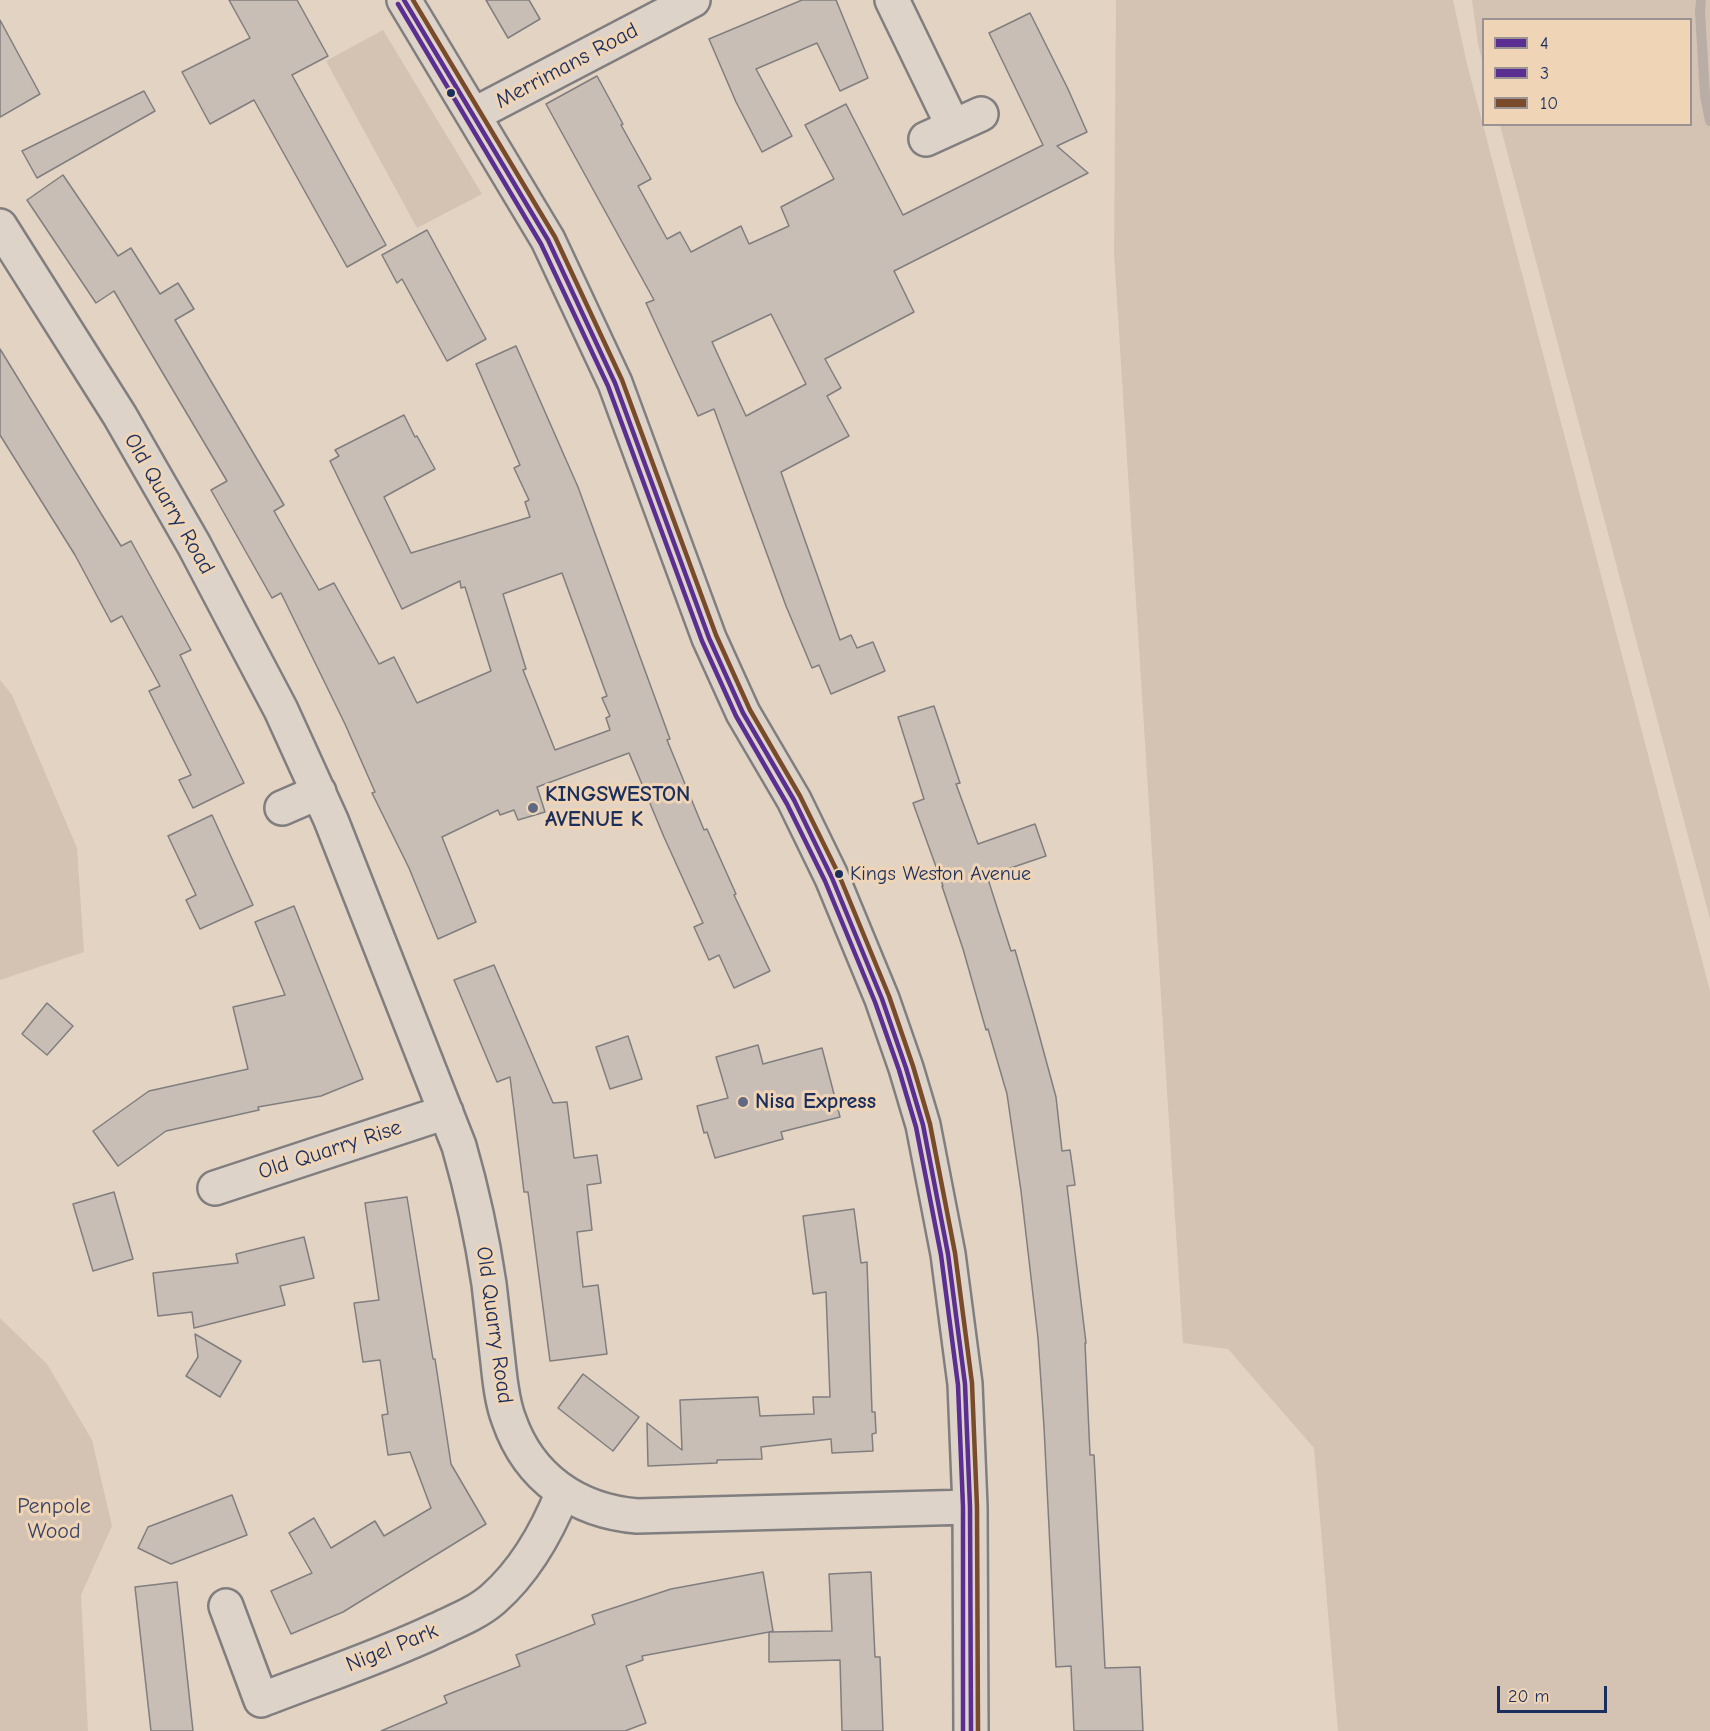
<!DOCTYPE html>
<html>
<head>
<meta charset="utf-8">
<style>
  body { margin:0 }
  #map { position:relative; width:1710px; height:1731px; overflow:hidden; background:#e2d3c3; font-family:"Comic Neue",sans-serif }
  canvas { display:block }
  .legend { position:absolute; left:1482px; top:18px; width:210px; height:108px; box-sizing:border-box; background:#efd4b6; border:2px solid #9a9293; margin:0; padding:8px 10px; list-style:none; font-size:18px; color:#1b2f5e }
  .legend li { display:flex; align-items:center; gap:12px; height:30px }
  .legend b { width:30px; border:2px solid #9a9293 }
  .scale { position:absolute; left:1497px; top:1686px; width:110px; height:27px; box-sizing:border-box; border:3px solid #1b2f5e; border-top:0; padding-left:8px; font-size:18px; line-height:21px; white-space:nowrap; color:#1b2f5e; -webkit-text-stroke:4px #efd4b6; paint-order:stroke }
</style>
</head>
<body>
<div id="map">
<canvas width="1710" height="1731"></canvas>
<ul class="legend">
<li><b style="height:8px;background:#5b2e91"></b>4</li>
<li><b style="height:8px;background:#5b2e91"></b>3</li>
<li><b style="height:8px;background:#7a4b2a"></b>10</li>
</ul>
<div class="scale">20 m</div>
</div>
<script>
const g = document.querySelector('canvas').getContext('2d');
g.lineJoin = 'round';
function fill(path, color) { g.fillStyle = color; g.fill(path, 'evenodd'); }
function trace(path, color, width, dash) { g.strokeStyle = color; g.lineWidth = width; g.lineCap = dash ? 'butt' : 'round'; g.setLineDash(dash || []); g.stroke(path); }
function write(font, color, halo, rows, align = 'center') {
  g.font = font + ' "Comic Neue",sans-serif'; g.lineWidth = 6; g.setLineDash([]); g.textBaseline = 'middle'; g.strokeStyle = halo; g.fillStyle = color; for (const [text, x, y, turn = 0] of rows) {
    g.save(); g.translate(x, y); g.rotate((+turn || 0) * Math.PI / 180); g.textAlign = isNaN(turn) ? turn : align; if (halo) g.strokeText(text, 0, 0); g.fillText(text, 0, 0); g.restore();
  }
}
const green = new Path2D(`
  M1116,0H1453L1467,64L1710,991V1731H1338L1314,1448L1228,1349L1183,1343L1114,253Z
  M1472,0H1710V919L1500,125L1690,124V20H1484L1483,64L1478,44Z
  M383,30L482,194L417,228L326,61Z
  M0,680L12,695L77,848L84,952L0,980Z
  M0,1318L47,1364L92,1440L112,1526L81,1595L88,1731H0Z`);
const stream = new Path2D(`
  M1701,0L1700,12L1705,96L1710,121`);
const building = new Path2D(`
  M229,0H297L328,56L292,75L386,245L347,267L254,100L210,124L182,72L250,38Z
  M486,0H529L540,19L508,38Z
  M802,0H836L868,78L840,91L817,43L756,69L792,136L762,152L736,102L709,39Z
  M1030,13L1068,89L1087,132L1057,146L1088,173L894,271L914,312L825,359L841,388L827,396L849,436L781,472L840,640L851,635L857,648L873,642L885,671L831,694L819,665L812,668L786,606L714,409L698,416L646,303L654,300L546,104L597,76L623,124L621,125L651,179L638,186L667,239L680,232L691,252L741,226L749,244L789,226L781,207L834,179L805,125L846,104L903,215L1043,145L989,33ZM771,314L806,384L746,416L712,342Z
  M0,20L40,94L0,117Z
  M144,91L155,111L37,178L22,151Z
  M63,175L118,256L131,248L160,294L178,283L194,309L175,320L284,505L274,511L296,550L319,590L334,583L379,664L394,657L417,703L491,671L465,587L461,588L460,581L402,609L330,461L339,456L335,450L404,415L415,437L417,436L435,469L384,497L411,553L530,517L525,502L529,500L514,468L520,465L476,364L516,346L578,487L670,739L667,740L685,784L704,830L707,829L736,894L734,895L770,971L734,988L719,955L709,960L694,927L703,923L664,837L629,753L537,787L545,812L518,820L514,810L500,815L498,810L442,837L476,922L438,939L409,868L372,793L375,792L345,724L281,593L272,598L211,490L227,481L114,291L96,303L27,200ZM562,573L607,696L602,698L610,716L606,718L610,730L555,750L523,670L526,669L503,594Z
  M427,230L486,339L447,361L402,279L397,283L382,255Z
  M0,349L121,546L131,541L191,650L180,655L244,783L193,808L179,780L191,775L149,691L160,686L122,616L111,622L75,555L0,435Z
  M934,706L960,783L956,784L978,844L1035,824L1046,856L987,876L1011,951L1015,950L1034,1016L1056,1097L1062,1151L1070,1150L1075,1185L1067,1186L1086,1343H1085L1090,1455H1094L1105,1668L1140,1667L1143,1731H1074L1071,1666L1056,1667L1044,1427L1038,1338L1021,1191L1007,1094L988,1029L986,1030L963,949L942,886H943L913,803L924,799L898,717Z
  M212,815L253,905L200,929L186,900L196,895L168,836Z
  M294,906L363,1079L321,1096L258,1107L259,1110L166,1131L118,1166L93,1131L149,1091L248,1069L233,1007L285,995L255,922Z
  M494,965L553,1103L567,1102L574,1158L597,1155L601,1183L587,1185L592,1230L577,1232L583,1287L598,1285L607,1354L550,1361L528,1192H524L510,1077L497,1082L454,980Z
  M47,1003L73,1026L47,1055L22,1034Z
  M628,1036L642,1079L610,1089L596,1047Z
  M758,1045L763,1064L822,1048L840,1117L781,1132L783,1139L715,1158L707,1132L704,1133L697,1106L728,1098L716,1057Z
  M114,1192L133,1259L93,1271L73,1204Z
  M407,1197L433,1359H435L451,1464L486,1524L343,1612L291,1634L271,1591L312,1573L289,1533L314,1518L331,1548L375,1521L384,1536L431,1508L410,1452L388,1455L382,1415L388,1414L380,1360L363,1362L354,1303L379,1300L365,1203Z
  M854,1209L861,1263L867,1262L872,1412H875L876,1433L872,1434L873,1451L832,1453L831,1439L761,1447L762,1459L717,1460V1463L648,1466L647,1423L682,1450L680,1400L758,1397L760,1416L814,1414L813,1397H830L826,1292L813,1294L803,1216Z
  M304,1237L314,1278L280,1286L285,1305L194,1328L192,1312L158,1316L153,1273L238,1263L236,1254Z
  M195,1334L241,1361L220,1397L186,1376L198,1357Z
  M583,1374L639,1417L613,1451L558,1408Z
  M232,1495L247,1535L171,1564L138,1548L148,1527Z
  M763,1572L773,1631L769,1632L832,1631L829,1574L871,1572L875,1657H880L883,1731H842L840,1660L769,1662V1632L642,1656L643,1660L626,1666L646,1723L625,1731H381L447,1703L444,1696L520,1666L516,1655L595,1624L592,1615L671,1589Z
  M177,1582L193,1731H151L135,1587Z`);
const minor = new Path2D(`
  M404,0L548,240L615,383L709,638L743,713L794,800L832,878L882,999L906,1068L923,1125L948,1254L965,1384L970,1507L971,1731
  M892,0L953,126
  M473,115L693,0
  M926,139L981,114
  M0,226L120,416L194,545L281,710L331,820L459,1146C472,1191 482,1237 489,1284C492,1310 495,1336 498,1362C500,1381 502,1402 509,1420C529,1478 577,1511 637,1516L970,1507
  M282,808L319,792
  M215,1188L446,1112
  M226,1606L261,1700C320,1677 380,1657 437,1630C456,1621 477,1613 493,1599C526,1570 547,1532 563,1492`);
const bus1 = new Path2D(`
  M404,0L548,240L615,383L709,638L743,713L794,800L832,878L882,999L906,1068L923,1125L948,1254L965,1384L970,1507L971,1731`);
const bus2 = new Path2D(`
  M398,4L541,244L608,386L702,641L736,716L787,804L825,881L875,1002L899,1070L916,1127L941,1255L958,1385L963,1507V1731`);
const bus3 = new Path2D(`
  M413,0L555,237L622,380L716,635L750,710L800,796L839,875L889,996L913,1066L930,1124L955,1253L972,1383L977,1507L978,1731`);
const markers = [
  [451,93,5,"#1b2f5e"],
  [533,808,6,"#616881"],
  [839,874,5,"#1b2f5e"],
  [743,1102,6,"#616881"]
];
const busNames = [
  ["Kings Weston Avenue",850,874]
];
const streetNames = [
  ["Merrimans Road",567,66,-28],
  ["Old Quarry Road",169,504,60],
  ["Old Quarry Rise",330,1150,-18],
  ["Old Quarry Road",494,1325,82],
  ["Nigel Park",392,1648,-22]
];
const poiNames = [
  ["KINGSWESTON",545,795],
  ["AVENUE K",545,820],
  ["Nisa Express",755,1102]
];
const parkNames = [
  ["Penpole",54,1507],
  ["Wood",54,1532]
];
fill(green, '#d4c3b3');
trace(stream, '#baada6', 10);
fill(building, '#c8beb5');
trace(building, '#817e7f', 1.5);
trace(minor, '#817e7f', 38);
trace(minor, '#ddd3c8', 33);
trace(bus1, '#5b2e91', 4.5);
trace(bus2, '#5b2e91', 4.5);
trace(bus3, '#7a4b2a', 4.5);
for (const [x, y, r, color] of markers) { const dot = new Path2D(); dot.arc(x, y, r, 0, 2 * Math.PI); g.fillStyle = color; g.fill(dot); trace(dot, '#efd4b6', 2); }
write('20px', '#1b2f5e', '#efd4b6', busNames, 'left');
write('22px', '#1b2f5e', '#efd4b6', streetNames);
write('bold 22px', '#1b2f5e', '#efd4b6', poiNames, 'left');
write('22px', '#364469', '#efd4b6', parkNames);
</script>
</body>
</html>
